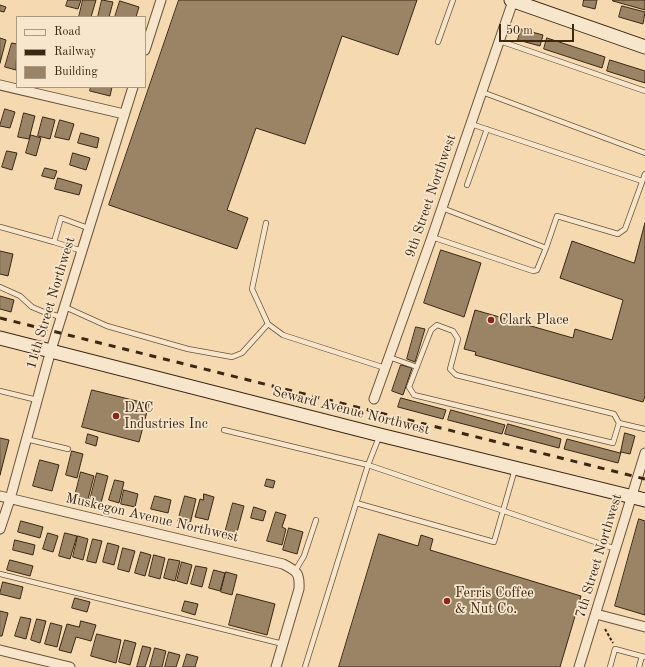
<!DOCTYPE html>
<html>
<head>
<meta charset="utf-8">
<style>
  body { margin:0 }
  #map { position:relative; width:645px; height:667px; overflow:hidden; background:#f4d9b1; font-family:"Old Standard TT",serif }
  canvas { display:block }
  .legend { position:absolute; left:16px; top:16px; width:130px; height:72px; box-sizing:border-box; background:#f8e6cc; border:1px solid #ac9a82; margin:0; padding:5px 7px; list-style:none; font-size:12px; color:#3b2712 }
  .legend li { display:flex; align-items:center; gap:8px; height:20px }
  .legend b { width:20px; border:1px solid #ac9a82 }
  .scale { position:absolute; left:499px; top:24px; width:75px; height:18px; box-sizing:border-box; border:2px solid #3b2712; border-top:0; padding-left:5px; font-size:12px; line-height:14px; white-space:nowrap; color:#3b2712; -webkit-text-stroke:3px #f8e6cc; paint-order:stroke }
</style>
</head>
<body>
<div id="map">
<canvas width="645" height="667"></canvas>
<ul class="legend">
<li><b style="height:5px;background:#f8e6cc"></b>Road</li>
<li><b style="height:5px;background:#3b2712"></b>Railway</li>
<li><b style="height:11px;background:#9b8465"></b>Building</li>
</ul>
<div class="scale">50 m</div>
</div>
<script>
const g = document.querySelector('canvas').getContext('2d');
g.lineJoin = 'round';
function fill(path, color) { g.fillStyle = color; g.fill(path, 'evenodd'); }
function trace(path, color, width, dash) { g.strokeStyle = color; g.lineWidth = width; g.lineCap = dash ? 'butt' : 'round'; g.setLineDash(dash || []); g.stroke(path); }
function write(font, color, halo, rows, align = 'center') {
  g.font = font + ' "Old Standard TT",serif'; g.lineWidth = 3.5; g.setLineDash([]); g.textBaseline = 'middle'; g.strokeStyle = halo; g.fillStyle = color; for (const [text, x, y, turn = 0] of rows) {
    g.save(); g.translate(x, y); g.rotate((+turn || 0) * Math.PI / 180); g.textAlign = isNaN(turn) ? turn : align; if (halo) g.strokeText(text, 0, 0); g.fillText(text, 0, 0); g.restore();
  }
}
const building = new Path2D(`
  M68,0H81L78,9L66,6Z
  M83,0H96L91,17H79Z
  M102,0L113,2L109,17H98Z
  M179,0H417L398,55L342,36L305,144L256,128L227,210L248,218L237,249L109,205Z
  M584,0H597L595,9L583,6Z
  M613,0H645V10L613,1Z
  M120,1L139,7L136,17H115Z
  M0,5L6,7L4,12L0,11Z
  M622,6L645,12L643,24L619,17Z
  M521,29L543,35L540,46L518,40Z
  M0,38L6,40L0,63Z
  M547,38L605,57L602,68L544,49Z
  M12,43L17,44L16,70L5,67Z
  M610,60L645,71V83L607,71Z
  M91,87H112L110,96L90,91Z
  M5,109L15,112L10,128L0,126Z
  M24,113L35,116L29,139L18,137Z
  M43,117L55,120L50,139L38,136Z
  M60,120L74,124L69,140L55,137Z
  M81,133L99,138L97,148L78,143Z
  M31,135L41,138L36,156L26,153Z
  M7,151L17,153L12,170L2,167Z
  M73,153L90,158L86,170L70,165Z
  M45,168L57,171L54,179L42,176Z
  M58,178L82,185L79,195L55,189Z
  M645,223V396L643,402L475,355L476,352L464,349L475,310L573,338L575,329L612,340L623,300L560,278L572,241L634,263Z
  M441,250L481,263L464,317L424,303Z
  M0,251L13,254L8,276L0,274Z
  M0,296L14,300L11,312L0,309Z
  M416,327L425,329L415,362L407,359Z
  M401,365L412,368L403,395L392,391Z
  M92,390L149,404L139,442L82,427Z
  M401,398L446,410L443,419L398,407Z
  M451,410L505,425L502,434L448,420Z
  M508,424L561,439L559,448L505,434Z
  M625,433L635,436L630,454L621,452L618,463L564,449L567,439L620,453Z
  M88,434L98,437L96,446L86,443Z
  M0,438L9,440L0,475Z
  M72,451L83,454L77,478L66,475Z
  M40,460L59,465L52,491L33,486Z
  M81,472L94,476L88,499L75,496Z
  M97,473L108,476L101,503L90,500Z
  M267,479L275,481L273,488L265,486Z
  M115,480L124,482L119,503L109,500Z
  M124,490L138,494L135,507L121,504Z
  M204,494L214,497L208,520L195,517L200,499L203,500Z
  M155,496L171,500L168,513L151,509Z
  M185,496L196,499L190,524L178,521Z
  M233,503L244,506L236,536L225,533Z
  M254,507L266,511L263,521L251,518Z
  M276,512L286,515L282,527L286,529L282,545L267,541Z
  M639,519L645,521V615L615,606Z
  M21,521L43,527L40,538L18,532Z
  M289,528L303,532L297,554L283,550Z
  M48,533L58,536L53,552L43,549Z
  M65,533L77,536L70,559L59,556Z
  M379,534L418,546L421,535L433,539L430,550L581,596L560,667H339Z
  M78,536L88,539L83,560L73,557Z
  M93,539L102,541L96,563L87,561Z
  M15,540L35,545L33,555L13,550Z
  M108,543L119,546L114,565L103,562Z
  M123,548L135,551L129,572L118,569Z
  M141,552L151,555L145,576L135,573Z
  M154,555L165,558L160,579L149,576Z
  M169,559L180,561L175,581L164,578Z
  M10,560L33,566L30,576L7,570Z
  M182,562L192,565L187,584L177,581Z
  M196,566L207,568L202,587L191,584Z
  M214,570L225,573L220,591L209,588Z
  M226,572L237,575L232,595L221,592Z
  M3,582L23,587L20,599L0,594Z
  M237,594L275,604L267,635L229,625Z
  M75,598L90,602L87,612L72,608Z
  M185,601L198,604L195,615L182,611Z
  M0,611L8,613L2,636H0Z
  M21,617L31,619L26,639L15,636Z
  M37,619L46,621L40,643L31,640Z
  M81,621L96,625L91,641L76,637L71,653L59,650L67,624L79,627Z
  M51,623L62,626L57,647L45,644Z
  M97,634L121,640L116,663L91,656Z
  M125,640L136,643L130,665L119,662Z
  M143,646L151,648L145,667H137Z
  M155,648L166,651L162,667H150Z
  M169,652L180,655L176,667H165Z
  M187,654L198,657L195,667H183Z`);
const path = new Path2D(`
  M605,629L613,643`);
const lane = new Path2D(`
  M500,41L645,91
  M438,42L453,0
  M482,92L645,153
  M471,124L642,181
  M467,185L487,129
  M442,208L546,248L557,216L618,234L625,229L645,174
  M266,223L252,289L268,324L283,335L385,368
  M0,227L54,242
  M432,237L533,271L537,270L546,248
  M82,251L54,242L61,218L88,228
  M0,287L20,296L32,307L44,312L61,317
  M65,307L107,326L188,349L232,357L242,353L268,324
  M389,357L417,367
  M0,391L37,400
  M619,423L613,443L414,395L409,387L431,330L437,325L453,331L458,339L450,369L456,375L614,414L619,423L645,429
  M224,430L368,465L305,667
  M379,437L368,465L616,549
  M26,439L68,449
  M356,503L494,542L515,469
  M295,571L304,556L316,520
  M0,574L283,644
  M610,667L615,649L645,657
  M639,667L642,656`);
const street = new Path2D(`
  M145,50L161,0
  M0,85L124,114
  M374,399L432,237L513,1
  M0,496L283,564C297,571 300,573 299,589L276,667
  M0,529L10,499L51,350L133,87
  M596,614L645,627
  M0,650L70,667
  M579,667L645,453`);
const secondary = new Path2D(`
  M511,0L645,47
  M0,338L380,435L645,500`);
const rail = new Path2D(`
  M0,318L645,479`);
const markers = [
  [491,320,4,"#8f2418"],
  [116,416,4,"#8f2418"],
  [447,601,4,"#8f2418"]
];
const streetNames = [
  ["9th Street Northwest",431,196,-71],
  ["11th Street Northwest",51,303,-73],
  ["Seward Avenue Northwest",351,411,14],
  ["Muskegon Avenue Northwest",152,518,13],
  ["7th Street Northwest",599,556,-73]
];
const poiNames = [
  ["Clark Place",499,320],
  ["DAC",124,408],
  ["Industries Inc",124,424],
  ["Ferris Coffee",455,593],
  ["& Nut Co.",455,609]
];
fill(building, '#9b8465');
trace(building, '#3b2712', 1);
trace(lane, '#69543a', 6);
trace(street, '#69543a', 11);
trace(secondary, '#3b2712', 15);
trace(path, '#3b2712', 2, [3, 2]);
trace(lane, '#f8e6cc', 4.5);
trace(street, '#f8e6cc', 9);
trace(secondary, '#f8e6cc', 13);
trace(rail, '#3b2712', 3, [7, 7]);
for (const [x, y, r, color] of markers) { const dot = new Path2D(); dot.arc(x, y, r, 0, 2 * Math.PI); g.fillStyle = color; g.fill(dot); trace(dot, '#f8e6cc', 1.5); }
write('14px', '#3b2712', '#f8e6cc', streetNames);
write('14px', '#3b2712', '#f8e6cc', poiNames, 'left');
</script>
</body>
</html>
